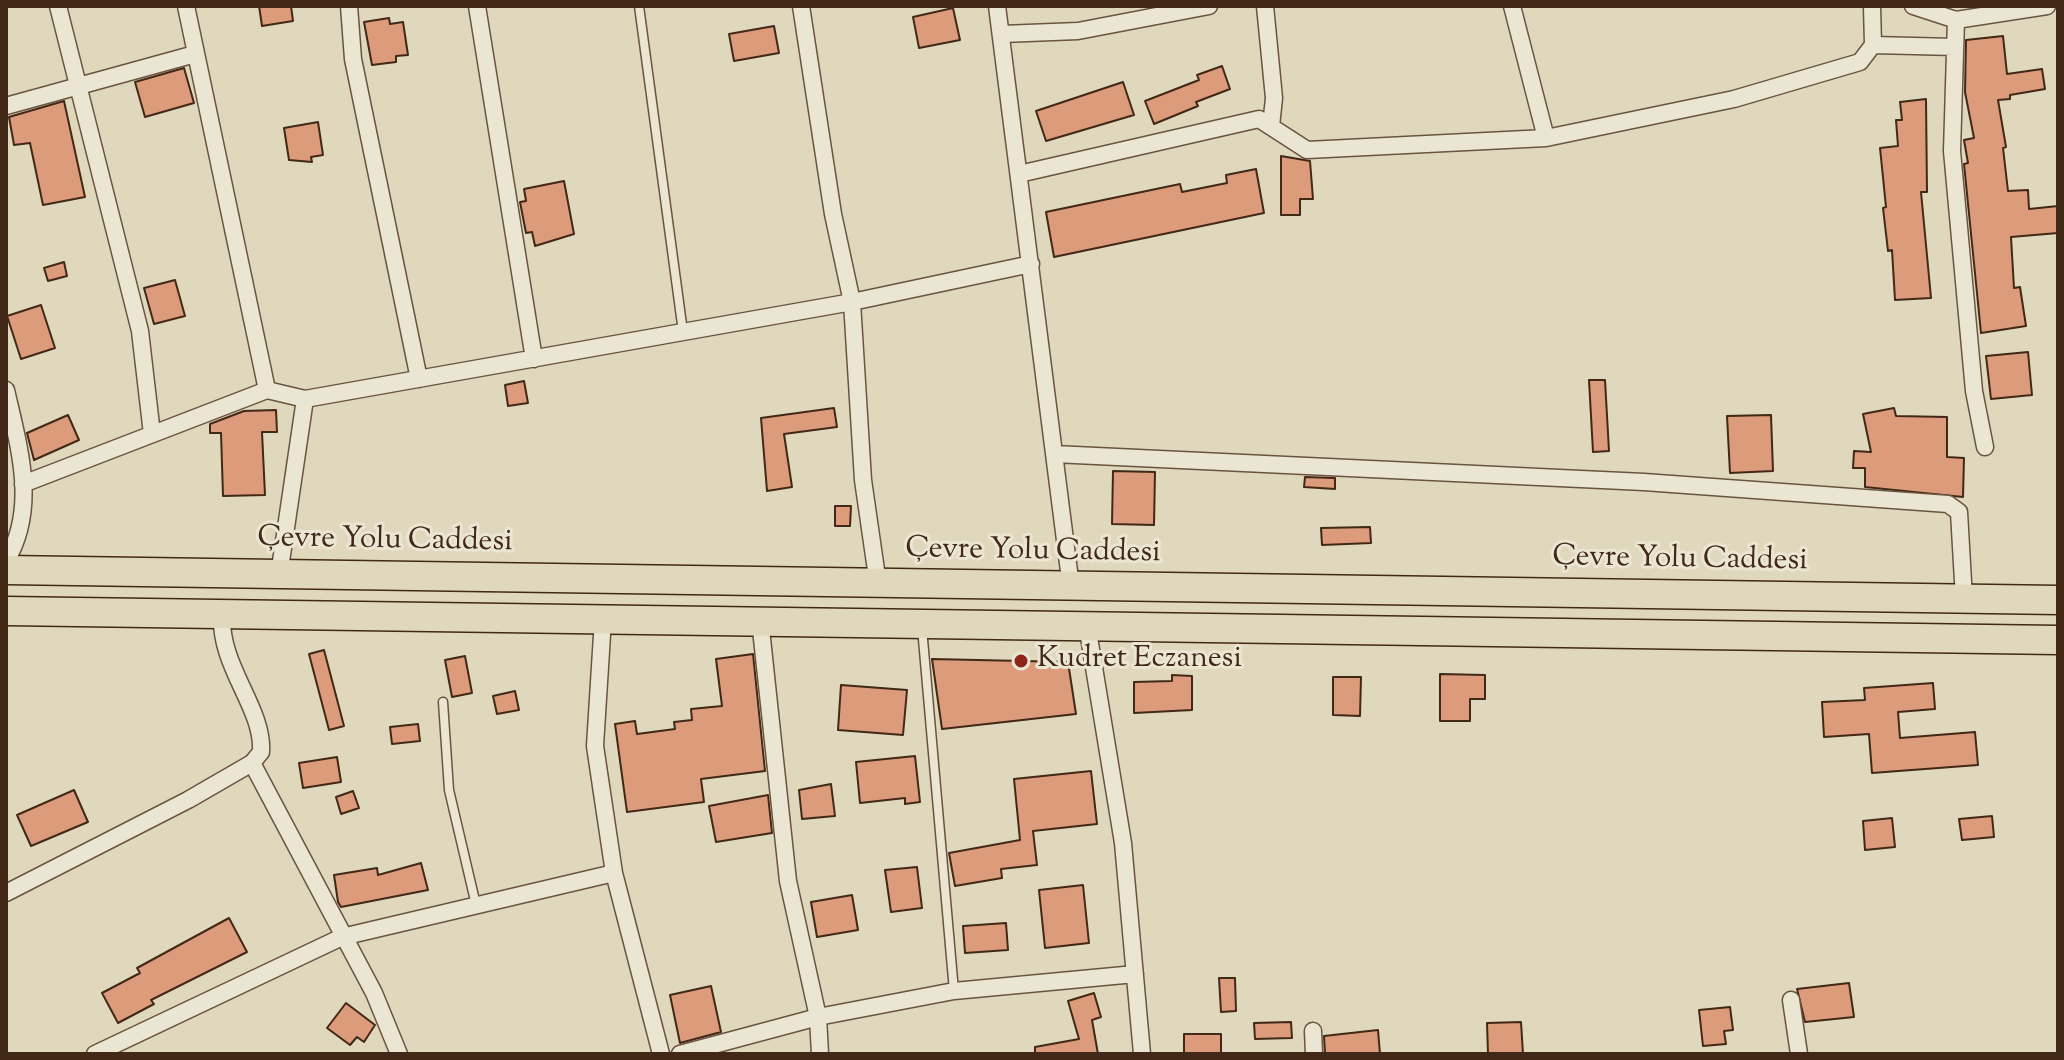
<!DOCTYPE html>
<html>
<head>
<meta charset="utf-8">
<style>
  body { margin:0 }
  #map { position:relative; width:2064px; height:1060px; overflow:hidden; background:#e0d8bd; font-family:"Sorts Mill Goudy",serif }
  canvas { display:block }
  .frame { position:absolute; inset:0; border:8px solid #422816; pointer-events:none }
</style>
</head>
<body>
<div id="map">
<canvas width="2064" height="1060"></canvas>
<div class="frame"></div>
</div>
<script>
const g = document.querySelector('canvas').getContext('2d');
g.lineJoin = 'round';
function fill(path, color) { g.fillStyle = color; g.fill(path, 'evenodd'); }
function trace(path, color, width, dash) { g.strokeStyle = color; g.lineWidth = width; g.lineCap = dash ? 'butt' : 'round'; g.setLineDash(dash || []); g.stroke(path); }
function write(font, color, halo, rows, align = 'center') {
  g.font = font + ' "Sorts Mill Goudy",serif'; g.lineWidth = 6; g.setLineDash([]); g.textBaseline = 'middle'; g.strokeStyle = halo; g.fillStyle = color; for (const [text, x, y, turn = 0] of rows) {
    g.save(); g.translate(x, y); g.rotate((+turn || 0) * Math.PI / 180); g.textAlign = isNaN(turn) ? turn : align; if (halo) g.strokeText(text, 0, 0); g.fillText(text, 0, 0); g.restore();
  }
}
const building = new Path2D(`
  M259,6H291L293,21L262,26Z
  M953,8L960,40L919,48L913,17Z
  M389,18L390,24L403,22L408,55L396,56V62L372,65L364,22Z
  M774,26L779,53L734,61L729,34Z
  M2003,36L2007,74L2042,69L2045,89L2010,95V99L1998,100L2006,147L2003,148L2008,191L2028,190L2029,209L2058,206V233L2011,237L2014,288L2020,287L2026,326L1981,333L1964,164L1968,163L1964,140L1974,138L1965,92L1966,40Z
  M1222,66L1230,89L1196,102L1198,106L1154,124L1145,101L1199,80L1197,75Z
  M184,68L194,103L145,117L135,82Z
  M1123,82L1134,115L1046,141L1036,111Z
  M1926,99L1927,192H1921L1931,298L1895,300L1892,250L1888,251L1883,208L1886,207L1880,148L1898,146L1896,120H1902L1900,102Z
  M64,101L85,197L43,205L30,143L14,145L9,117Z
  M318,122L323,155L311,157L312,162L289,160L284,128Z
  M1281,156L1310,161L1313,199H1300V215H1281Z
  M1256,169L1264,213L1054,257L1046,212L1180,184L1182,192L1227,183L1226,175Z
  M564,181L574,234L535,246L532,232L526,233L520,202L526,201L524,189Z
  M64,262L67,276L48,281L44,268Z
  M175,280L185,316L154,324L144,288Z
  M41,305L55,348L21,359L7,316Z
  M2028,352L2032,395L1991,399L1986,356Z
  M1589,380H1605L1609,451L1593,452Z
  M524,381L528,403L508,406L505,385Z
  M834,408L837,427L784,434L792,487L767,491L761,418Z
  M1894,408L1896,416L1947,417V457L1964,458L1963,497L1865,487V468H1853L1854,451L1871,452L1863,414Z
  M276,410L277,432H262L265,495L223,496L221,433H210V424L244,411Z
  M68,415L79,440L34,460L27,433Z
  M1771,415L1773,471L1730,473L1727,416Z
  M1113,471L1155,472L1154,525L1112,524Z
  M1305,477L1335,478V489L1304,487Z
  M835,506H851L850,526H835Z
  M1370,527L1371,543L1322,545L1321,528Z
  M324,650L344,726L329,730L309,654Z
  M753,654L765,771L701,779L704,802L627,812L615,724L635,721L637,734L675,729L674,722L692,720L691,709L722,706L716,659Z
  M465,656L472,693L452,697L445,660Z
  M932,659L1068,662L1076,714L942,729Z
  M1440,674L1485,675V699H1470V721H1440Z
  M1172,675L1192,676V710L1134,713V682L1172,681Z
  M1333,677H1361L1360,716L1333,715Z
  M1933,683L1935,709L1898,712L1900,738L1975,732L1978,765L1872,773L1869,734L1824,737L1822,702L1865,700L1864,688Z
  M841,685L907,690L903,735L838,730Z
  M515,691L519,710L497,714L493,696Z
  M418,724L420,741L392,744L390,727Z
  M915,756L920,802L905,804V798L860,803L856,762Z
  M337,757L341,782L303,788L299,763Z
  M1091,771L1097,824L1033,831L1037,865L1001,869L1002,878L955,886L949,853L1020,840L1014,779Z
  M831,784L835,816L802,819L799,790Z
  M74,790L88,822L31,846L17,815Z
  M353,791L359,808L341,814L336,797Z
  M768,795L772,833L716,842L709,806Z
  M1992,816L1994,837L1962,840L1959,819Z
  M1892,818L1895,847L1865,850L1863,821Z
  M421,863L428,890L341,907L338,902L334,875L377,868L378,875Z
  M917,867L922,908L891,912L885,870Z
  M1083,885L1089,943L1045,948L1039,890Z
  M852,895L858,930L817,937L811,902Z
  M229,918L247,952L151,1000L154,1004L118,1023L102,993L140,973L137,968Z
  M1006,923L1008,950L965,953L963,926Z
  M1219,978H1235L1236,1011L1221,1012Z
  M1849,983L1854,1017L1805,1022L1797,989Z
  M711,986L721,1032L680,1043L670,995Z
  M1094,993L1101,1017L1092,1020L1098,1054H1035V1047L1079,1039L1068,1001Z
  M346,1003L375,1025L364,1042L357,1037L350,1045L327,1028Z
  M1730,1007L1733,1030L1724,1031L1726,1044L1703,1046L1699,1010Z
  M1291,1022L1292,1038L1255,1039L1254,1023Z
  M1521,1022L1523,1054H1488L1487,1023Z
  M1378,1030L1380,1054H1325L1324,1036Z
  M1184,1034H1221V1054H1184Z`);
const lane = new Path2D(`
  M639,6L683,332
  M922,628L954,991
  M443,702L449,790L476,905`);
const street = new Path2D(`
  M58,6L140,331L152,434
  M186,6L267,390
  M349,6L353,59L419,379
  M477,6L534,359
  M801,6L833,214L852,302L863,480L878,584
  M997,6L1071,587
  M1265,6L1274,98L1271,126
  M1913,6L1956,20L2047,6
  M1956,20L1952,151L1974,391L1985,447
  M1002,34L1078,31L1209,6
  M1873,45L1955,47
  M6,106L195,54
  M1546,138L1734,99L1860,62L1873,45L1872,6
  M1019,174L1259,119L1307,150L1546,138L1512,6
  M6,390C19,447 38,508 6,561
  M1054,454L1644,482L1948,504L1959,512L1964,599
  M23,484L267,390L305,399
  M279,575L305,399L852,302L1031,264
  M603,619L595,746L614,873L661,1054
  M760,620L788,881L818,1017L820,1054
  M1087,625L1123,843L1142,1054
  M252,763L374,993L399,1054
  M6,893L188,800L252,763L261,752C264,708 219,667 222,614
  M1791,1000L1799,1054
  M1313,1031L1314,1054
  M95,1054L342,937L614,873
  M680,1054L818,1017L954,991L1135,974`);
const highway = new Path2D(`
  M6,570L2058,600
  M6,611L2058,640`);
const markers = [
  [1021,661,8,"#8f2418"]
];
const streetNames = [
  ["Çevre Yolu Caddesi",385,542,1],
  ["Çevre Yolu Caddesi",1033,553,1],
  ["Çevre Yolu Caddesi",1680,561,1]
];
const poiNames = [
  ["Kudret Eczanesi",1037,661]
];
fill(building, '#dc9b7b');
trace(building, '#422816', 2);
trace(lane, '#6a5440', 11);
trace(street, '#6a5440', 19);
trace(highway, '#422816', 31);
trace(lane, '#ebe6d4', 8);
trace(street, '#ebe6d4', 16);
trace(highway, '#e0d8bd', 28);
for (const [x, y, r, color] of markers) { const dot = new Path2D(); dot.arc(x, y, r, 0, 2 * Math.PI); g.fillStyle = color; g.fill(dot); trace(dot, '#ebe6d4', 3); }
write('30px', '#422816', '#ebe6d4', streetNames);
write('30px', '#422816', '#ebe6d4', poiNames, 'left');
</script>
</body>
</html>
